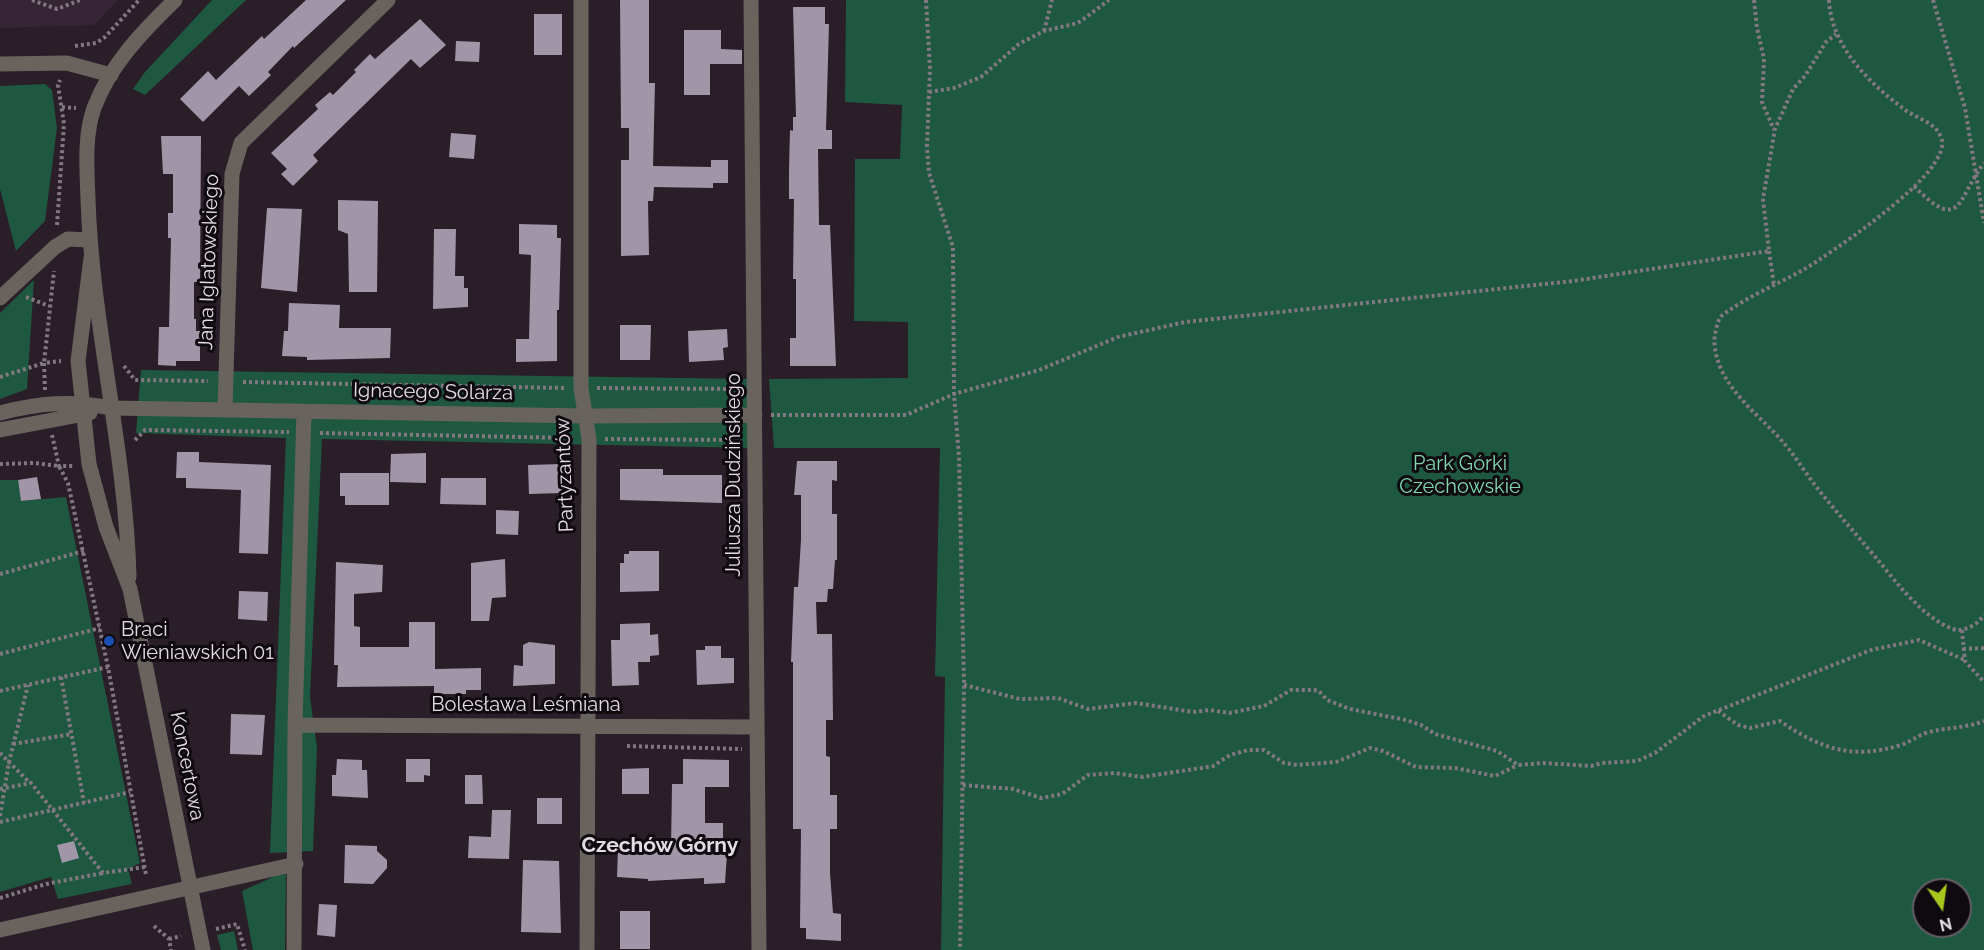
<!DOCTYPE html>
<html>
<head>
<meta charset="utf-8">
<style>
  body { margin:0 }
  #map { position:relative; width:1984px; height:950px; overflow:hidden; background:#2a1e29; font-family:Raleway,sans-serif }
  canvas { display:block }
  .north { position:absolute; left:1912px; top:878px; width:60px; height:60px; box-sizing:border-box; background:#0f0a0f; border:2px solid #645e64; border-radius:50%; rotate:167deg; font-size:16px; font-weight:700; line-height:24px; text-align:center; color:#e4dce4 }
  .north::after { content:''; display:block; margin:auto; width:21px; height:27px; background:#a8c71c; clip-path:polygon(50% 0,100% 100%,50% 72%,0 100%) }
</style>
</head>
<body>
<div id="map">
<canvas width="1984" height="950"></canvas>
<div class="north">N</div>
</div>
<script>
const g = document.querySelector('canvas').getContext('2d');
g.lineJoin = 'round';
function fill(path, color) { g.fillStyle = color; g.fill(path, 'evenodd'); }
function trace(path, color, width, dash) { g.strokeStyle = color; g.lineWidth = width; g.lineCap = dash ? 'butt' : 'round'; g.setLineDash(dash || []); g.stroke(path); }
function write(font, color, halo, rows, align = 'center') {
  g.font = font + ' Raleway,sans-serif'; g.lineWidth = 6; g.setLineDash([]); g.textBaseline = 'middle'; g.strokeStyle = halo; g.fillStyle = color; for (const [text, x, y, turn = 0] of rows) {
    g.save(); g.translate(x, y); g.rotate((+turn || 0) * Math.PI / 180); g.textAlign = isNaN(turn) ? turn : align; if (halo) g.strokeText(text, 0, 0); g.fillText(text, 0, 0); g.restore();
  }
}
const built = new Path2D(`
  M0,0H118L94,25L0,28Z`);
const green = new Path2D(`
  M212,0H246L145,95L133,89L145,72Z
  M846,0H1984V950H941L945,677L935,676L940,448H774L769,379L908,378V322L854,321L855,159H900L902,105L845,102ZM1924,890H1960V926H1924Z
  M45,84L52,90L57,128L45,221L16,251L0,189V86Z
  M34,280L27,389L0,399V313Z
  M141,370L749,379V448L322,439L310,697L317,748L313,851L270,853L286,438L136,433Z
  M0,480H18L21,501L66,497L140,863L128,869L132,884L58,899L51,877L0,892Z
  M286,874L285,950H253L242,891L275,876Z
  M234,931L238,950H221L217,935Z`);
const building = new Path2D(`
  M306,0H346L294,48L293,46L268,72L271,75L249,96L239,86L203,122L180,99L208,71L216,80L262,36L264,39Z
  M620,0H649V83H655L653,166L711,167V160H728V183H713V188L654,187L653,201H648L649,255L621,256V160H629V128H621Z
  M793,7H825V24H829L826,130H832V149H818L819,225H830L836,366H790V338H796V279H793L794,199H789V170L790,130L793,131V117H796Z
  M534,14H562V55H534Z
  M420,19L446,45L420,68L411,59L313,155L318,161L293,186L281,174L287,169L271,153L318,109L315,105L330,92L333,95L356,72L354,70L370,54L375,59Z
  M684,30H721V49L742,50V64H710V95H684Z
  M456,41L480,42L479,62L455,61Z
  M451,133L476,135L474,159L449,157Z
  M161,136H201L200,282H194V319H196V331H200V361H176V366L158,365L159,327H169L171,238H168V213H173V174H163Z
  M338,200L378,201L377,292H349L348,234L338,230Z
  M267,208L302,209L297,292L261,288Z
  M519,224L557,225V238H561L559,310H557V361L516,362V339H529L531,255L519,254Z
  M434,229H456L455,276H464V288H468V307L433,309Z
  M289,303L340,305L339,328H391L390,358L307,360V357L282,356L284,331H288Z
  M620,325H651L650,360H620Z
  M727,329L728,347L723,348L724,360L689,362L688,331Z
  M177,452H199V462L271,465L268,554L239,553L241,490L186,488V478H176Z
  M426,453V483L390,482L391,454Z
  M797,461H837V481L832,480V514H837V560H835L833,589H828L827,602H816L817,634H832L833,720H826V756L830,757V795H837V829H830V873L833,913L841,914V941L806,939V928H800L801,829H793V662H791L794,587H798L801,540V495H794Z
  M561,464V472L566,483L563,493L529,494L528,465Z
  M620,469H663V475H722V503L620,500Z
  M340,473H389V505H345V496H340Z
  M37,477L41,499L21,501L18,480Z
  M441,478H486V505L440,504Z
  M496,510L519,511L518,535L496,534Z
  M629,551H659V591L620,592V563H624V554H629Z
  M505,559L506,597L492,598L489,621H471V563Z
  M336,562L383,565L382,592L354,594V626L360,627V647H409V622H435V669L481,668V690H466V694H434V686L337,687L338,665H334Z
  M239,591L268,592L267,621L238,619Z
  M650,623V635L658,634L659,655L650,656V662H638L639,685L612,686L611,640H620V624Z
  M529,642L555,645V684L513,686L514,665L523,666V645Z
  M705,646H721V658H734V683L697,685L696,650H705Z
  M231,714L265,715L262,755L230,754Z
  M337,759L362,760V770H367L368,798L332,796V775H336Z
  M406,759H430V776L424,775V782H406Z
  M683,759L729,760V787H705V823H723V839H728L725,883L704,884V878L648,881V879L617,877L618,849H671L672,784H683Z
  M649,768V794H622V769Z
  M465,775H482L483,804H465Z
  M537,798H562V824H537Z
  M492,810H511L509,859L468,858L469,836L491,837Z
  M74,841L79,858L62,863L57,845Z
  M345,845L377,846V851L387,860V868L373,884L344,883Z
  M523,860L559,861L561,933L521,932Z
  M319,904L337,905L335,937L317,935Z
  M620,911H650V949H620Z`);
const path = new Path2D(`
  M32,0L57,9L80,0
  M926,0L930,68L927,146L929,173L953,247L954,394L959,457L964,685L960,950
  M1754,0L1757,28L1764,59L1762,102L1774,130
  M1829,0C1831,46 1869,83 1904,109C1915,118 1933,121 1940,135C1946,145 1939,156 1934,164C1914,195 1836,250 1803,270C1776,285 1744,298 1720,317C1712,337 1713,350 1721,369C1735,399 1762,418 1783,442C1796,457 1806,474 1818,489C1837,513 1857,535 1877,559C1897,583 1922,617 1953,629C1964,633 1978,624 1984,615
  M1933,0L1965,108L1984,223
  M1044,31L1052,0
  M75,46L96,43L105,37L139,0
  M929,92L954,88L981,77L1019,44L1044,31L1078,23L1109,0
  M62,107L76,108
  M1914,186C1962,235 1957,198 1984,163
  M57,225L64,124L58,85L60,80
  M1769,251L1774,285
  M26,297L49,306
  M124,366L135,380L208,381
  M0,377L44,363L54,271
  M243,382L565,388
  M597,388L739,389
  M45,390L44,363L61,361
  M771,415H906L954,394L1039,370L1118,337L1185,322L1573,281L1769,251L1763,199L1775,129L1793,89L1805,76L1826,42L1836,34
  M320,433L573,438
  M52,435L59,466H74
  M605,439L738,440
  M135,440L145,430L289,432
  M0,464L34,463L59,466L68,483L108,667L146,875
  M0,574L84,551
  M1962,630L1965,661L1984,682
  M1963,649L1984,648
  M0,654L100,628
  M61,677L84,803
  M964,685L1020,699L1058,698L1088,709L1136,703L1193,712L1210,710L1229,713L1264,706L1291,690H1314L1319,691L1327,700L1350,709L1406,720L1421,725L1435,734L1497,751L1518,765L1543,763L1591,766L1602,763L1637,761L1655,753L1704,716L1871,650L1919,640L1965,660
  M0,691L108,667
  M1718,711L1738,725L1750,728L1780,721C1821,749 1852,760 1901,745C1910,742 1917,736 1926,733C1946,727 1963,729 1984,721
  M13,744L72,734
  M627,746L742,749
  M0,753L30,783
  M963,785L1013,789L1041,798L1062,794L1088,775L1114,773L1142,777L1201,768L1213,766L1230,755L1248,750H1264L1284,763L1297,765L1336,762L1370,748L1383,751L1416,767L1455,768L1495,776L1518,765
  M0,789L31,783L103,873L145,867
  M0,816L9,762L28,685
  M0,822L130,792
  M0,898L46,884L103,873
  M154,926L169,939L171,950
  M216,929L237,924L245,950
  M169,939L181,936`);
const minor = new Path2D(`
  M581,0V388L589,439L587,950
  M751,0L759,950
  M0,64L67,63L111,75
  M91,258L78,361L89,464L106,527L130,589L203,950
  M0,298L55,247L68,239L89,240
  M225,409L232,174L241,143L388,0
  M0,413C38,403 72,400 111,408L586,416L755,415
  M0,430L90,413
  M129,577C126,450 92,326 88,199C87,170 84,136 94,108C110,65 142,32 175,0
  M295,725L756,727
  M0,930L296,864
  M294,950L295,725L304,411`);
const markers = [
  [109,641,6,"#1a4fb4"]
];
const streetNames = [
  ["Jana Iglatowskiego",209,262,-88],
  ["Ignacego Solarza",433,392,1],
  ["Partyzantów",565,475,-92],
  ["Juliusza Dudzińskiego",734,475,-90],
  ["Bolesława Leśmiana",526,705],
  ["Koncertowa",187,766,79]
];
const parkNames = [
  ["Park Górki",1460,464],
  ["Czechowskie",1460,487]
];
const poiNames = [
  ["Braci",121,630],
  ["Wieniawskich 01",121,653]
];
const neighbourhoodNames = [
  ["Czechów Górny",660,846]
];
fill(built, '#362535');
fill(green, '#1e5840');
fill(building, '#a196a8');
trace(path, '#827881', 4, [3, 3]);
trace(minor, '#69635d', 15);
for (const [x, y, r, color] of markers) { const dot = new Path2D(); dot.arc(x, y, r, 0, 2 * Math.PI); g.fillStyle = color; g.fill(dot); trace(dot, '#0f0a0f', 2); }
write('20px', '#e4dce4', '#0f0a0f', streetNames);
write('20px', '#7fd9af', '#0f0a0f', parkNames);
write('20px', '#e4dce4', '#0f0a0f', poiNames, 'left');
write('bold 21px', '#e4dce4', '#0f0a0f', neighbourhoodNames);
</script>
</body>
</html>
